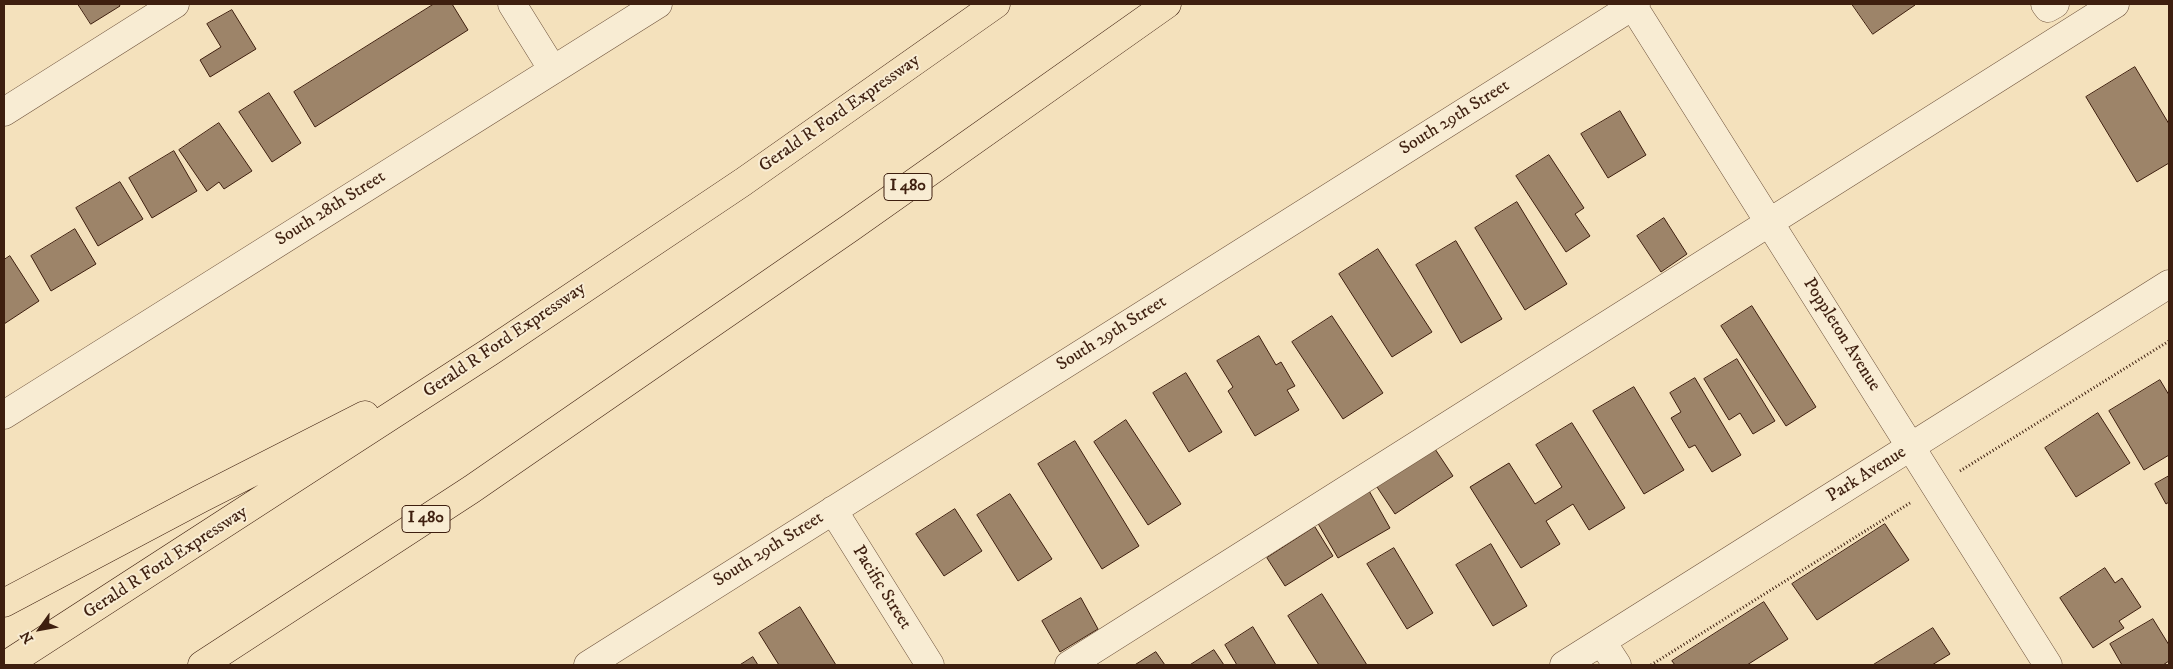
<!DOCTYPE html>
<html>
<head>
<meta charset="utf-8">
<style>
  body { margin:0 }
  #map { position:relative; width:2173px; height:669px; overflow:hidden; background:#f4e1bc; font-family:"IM FELL DW Pica",serif }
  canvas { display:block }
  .frame { position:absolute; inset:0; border:5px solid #3e1f0f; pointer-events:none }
  .north { position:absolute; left:15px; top:604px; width:50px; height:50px; -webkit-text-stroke:4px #f8ecd3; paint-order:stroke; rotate:238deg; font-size:14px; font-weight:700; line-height:20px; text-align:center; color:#3e1f0f }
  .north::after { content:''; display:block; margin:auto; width:18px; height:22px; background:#3e1f0f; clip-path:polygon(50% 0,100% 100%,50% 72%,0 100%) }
</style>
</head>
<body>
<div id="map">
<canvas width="2173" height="669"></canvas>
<div class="frame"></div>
<div class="north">N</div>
</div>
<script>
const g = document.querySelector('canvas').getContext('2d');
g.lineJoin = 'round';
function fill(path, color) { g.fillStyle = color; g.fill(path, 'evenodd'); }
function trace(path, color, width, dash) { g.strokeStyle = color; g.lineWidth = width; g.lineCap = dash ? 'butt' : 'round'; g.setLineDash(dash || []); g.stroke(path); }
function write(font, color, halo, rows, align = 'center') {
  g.font = font + ' "IM FELL DW Pica",serif'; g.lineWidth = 4; g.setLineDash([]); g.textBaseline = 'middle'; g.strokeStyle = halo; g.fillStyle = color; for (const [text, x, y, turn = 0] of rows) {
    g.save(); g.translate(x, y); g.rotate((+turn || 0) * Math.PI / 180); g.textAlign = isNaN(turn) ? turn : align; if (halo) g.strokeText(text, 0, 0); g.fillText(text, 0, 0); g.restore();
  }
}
const building = new Path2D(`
  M78,4H119L120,6L91,24Z
  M434,4H452L468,30L315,127L294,92Z
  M1852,4H1914L1915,5L1873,34Z
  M232,10L256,49L210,77L200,60L221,47L207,24Z
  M2135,67L2169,124V163L2137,182L2086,97Z
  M269,93L301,143L272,162L239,112Z
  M1620,111L1646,155L1608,178L1581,134Z
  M219,123L252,171L224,189L219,182L207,191L179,150Z
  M174,151L197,191L152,218L129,178Z
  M1549,155L1584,208L1575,214L1590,236L1566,252L1516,176Z
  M120,182L143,219L98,246L76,208Z
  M1517,202L1567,284L1525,310L1475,228Z
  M1664,218L1687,254L1661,272L1637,236Z
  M75,229L96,264L51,291L31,256Z
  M1456,241L1502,319L1461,343L1416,265Z
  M1378,249L1432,332L1392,357L1339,274Z
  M10,256L39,301L4,324V260Z
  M1752,306L1816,407L1786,426L1721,326Z
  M1332,316L1383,393L1343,419L1292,342Z
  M1259,336L1276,365L1281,362L1295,386L1287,390L1299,410L1255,436L1228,391L1233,387L1217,361Z
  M1737,359L1775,421L1753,434L1740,413L1729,420L1704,379Z
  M1186,373L1222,432L1189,452L1153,393Z
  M1695,378L1741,455L1712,472L1695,445L1689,448L1671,418L1681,412L1670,393Z
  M2160,380L2169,395V455L2144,470L2109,411Z
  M1634,387L1684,470L1644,494L1593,411Z
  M2098,413L2130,463L2076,497L2045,448Z
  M1126,420L1181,504L1148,525L1094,442Z
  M1572,423L1625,508L1589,530L1573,504L1546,521L1560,544L1521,568L1470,487L1509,463L1535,504L1562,487L1536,445Z
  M1075,441L1139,546L1102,569L1038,464Z
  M1435,449L1453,476L1395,514L1377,487Z
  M2169,476V502L2166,504L2155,484Z
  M1368,489L1390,528L1338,558L1316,520Z
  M1010,494L1052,559L1018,581L977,515Z
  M955,509L982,551L944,576L916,534Z
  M1885,524L1909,560L1817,620L1792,584Z
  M1315,527L1333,556L1285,586L1267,558Z
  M1491,544L1527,606L1493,626L1456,565Z
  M1394,548L1433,613L1407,629L1367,564Z
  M2105,568L2115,583L2122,578L2141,607L2119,621L2124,628L2093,648L2060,598Z
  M1322,594L1367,665H1319L1288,616Z
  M1081,598L1098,629L1060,652L1042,621Z
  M1764,602L1788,639L1747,665H1675L1672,661Z
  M800,607L836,665H779L759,633Z
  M2153,619L2169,645V661L2163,665H2122L2110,644Z
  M1253,627L1276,665H1237L1225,645Z
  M1933,628L1950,654L1932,665H1873Z
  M1214,650L1224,665H1190Z
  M1156,652L1165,665H1135Z
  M753,657L758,665H740Z`);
const path = new Path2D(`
  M1960,471L2169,341
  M1651,665L1910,503`);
const minor = new Path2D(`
  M512,4L553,70
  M2045,4L2048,8L2055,4
  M1633,6L2048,665
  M4,112L175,4
  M4,415L658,4
  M833,510L930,665
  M1602,642L1617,665
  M588,665L1636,4
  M1069,665L2115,4
  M1564,665L2169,284`);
const highway = new Path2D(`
  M4,603L200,499L365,415
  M6,665L491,351L743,182L996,4
  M202,665L472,489L850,228L1167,4`);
const shields = [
  [908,187,48],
  [426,519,48]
];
const shieldNames = [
  ["I 480",908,187],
  ["I 480",426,519]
];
const streetNames = [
  ["Gerald R Ford Expressway",840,114,-35],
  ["South 29th Street",1455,118,-32],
  ["South 28th Street",331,209,-32],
  ["South 29th Street",1112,334,-32],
  ["Poppleton Avenue",1841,335,58],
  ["Gerald R Ford Expressway",505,341,-34],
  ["Park Avenue",1867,475,-32],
  ["South 29th Street",769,550,-32],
  ["Gerald R Ford Expressway",166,563,-33],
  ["Pacific Street",881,588,58]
];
fill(building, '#9d8469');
trace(building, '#3e1f0f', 1);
trace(minor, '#6c503a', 29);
trace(highway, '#3e1f0f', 29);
trace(path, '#3e1f0f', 3, [1, 2.5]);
trace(minor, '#f8ecd3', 28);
trace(highway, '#f4e1bc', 28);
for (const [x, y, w] of shields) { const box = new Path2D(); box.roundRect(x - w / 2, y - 13.5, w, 27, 4); g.fillStyle = '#f8ecd3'; g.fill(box); trace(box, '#3e1f0f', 1); }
write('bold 16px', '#3e1f0f', null, shieldNames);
write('18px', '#3e1f0f', '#f8ecd3', streetNames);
</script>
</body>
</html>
